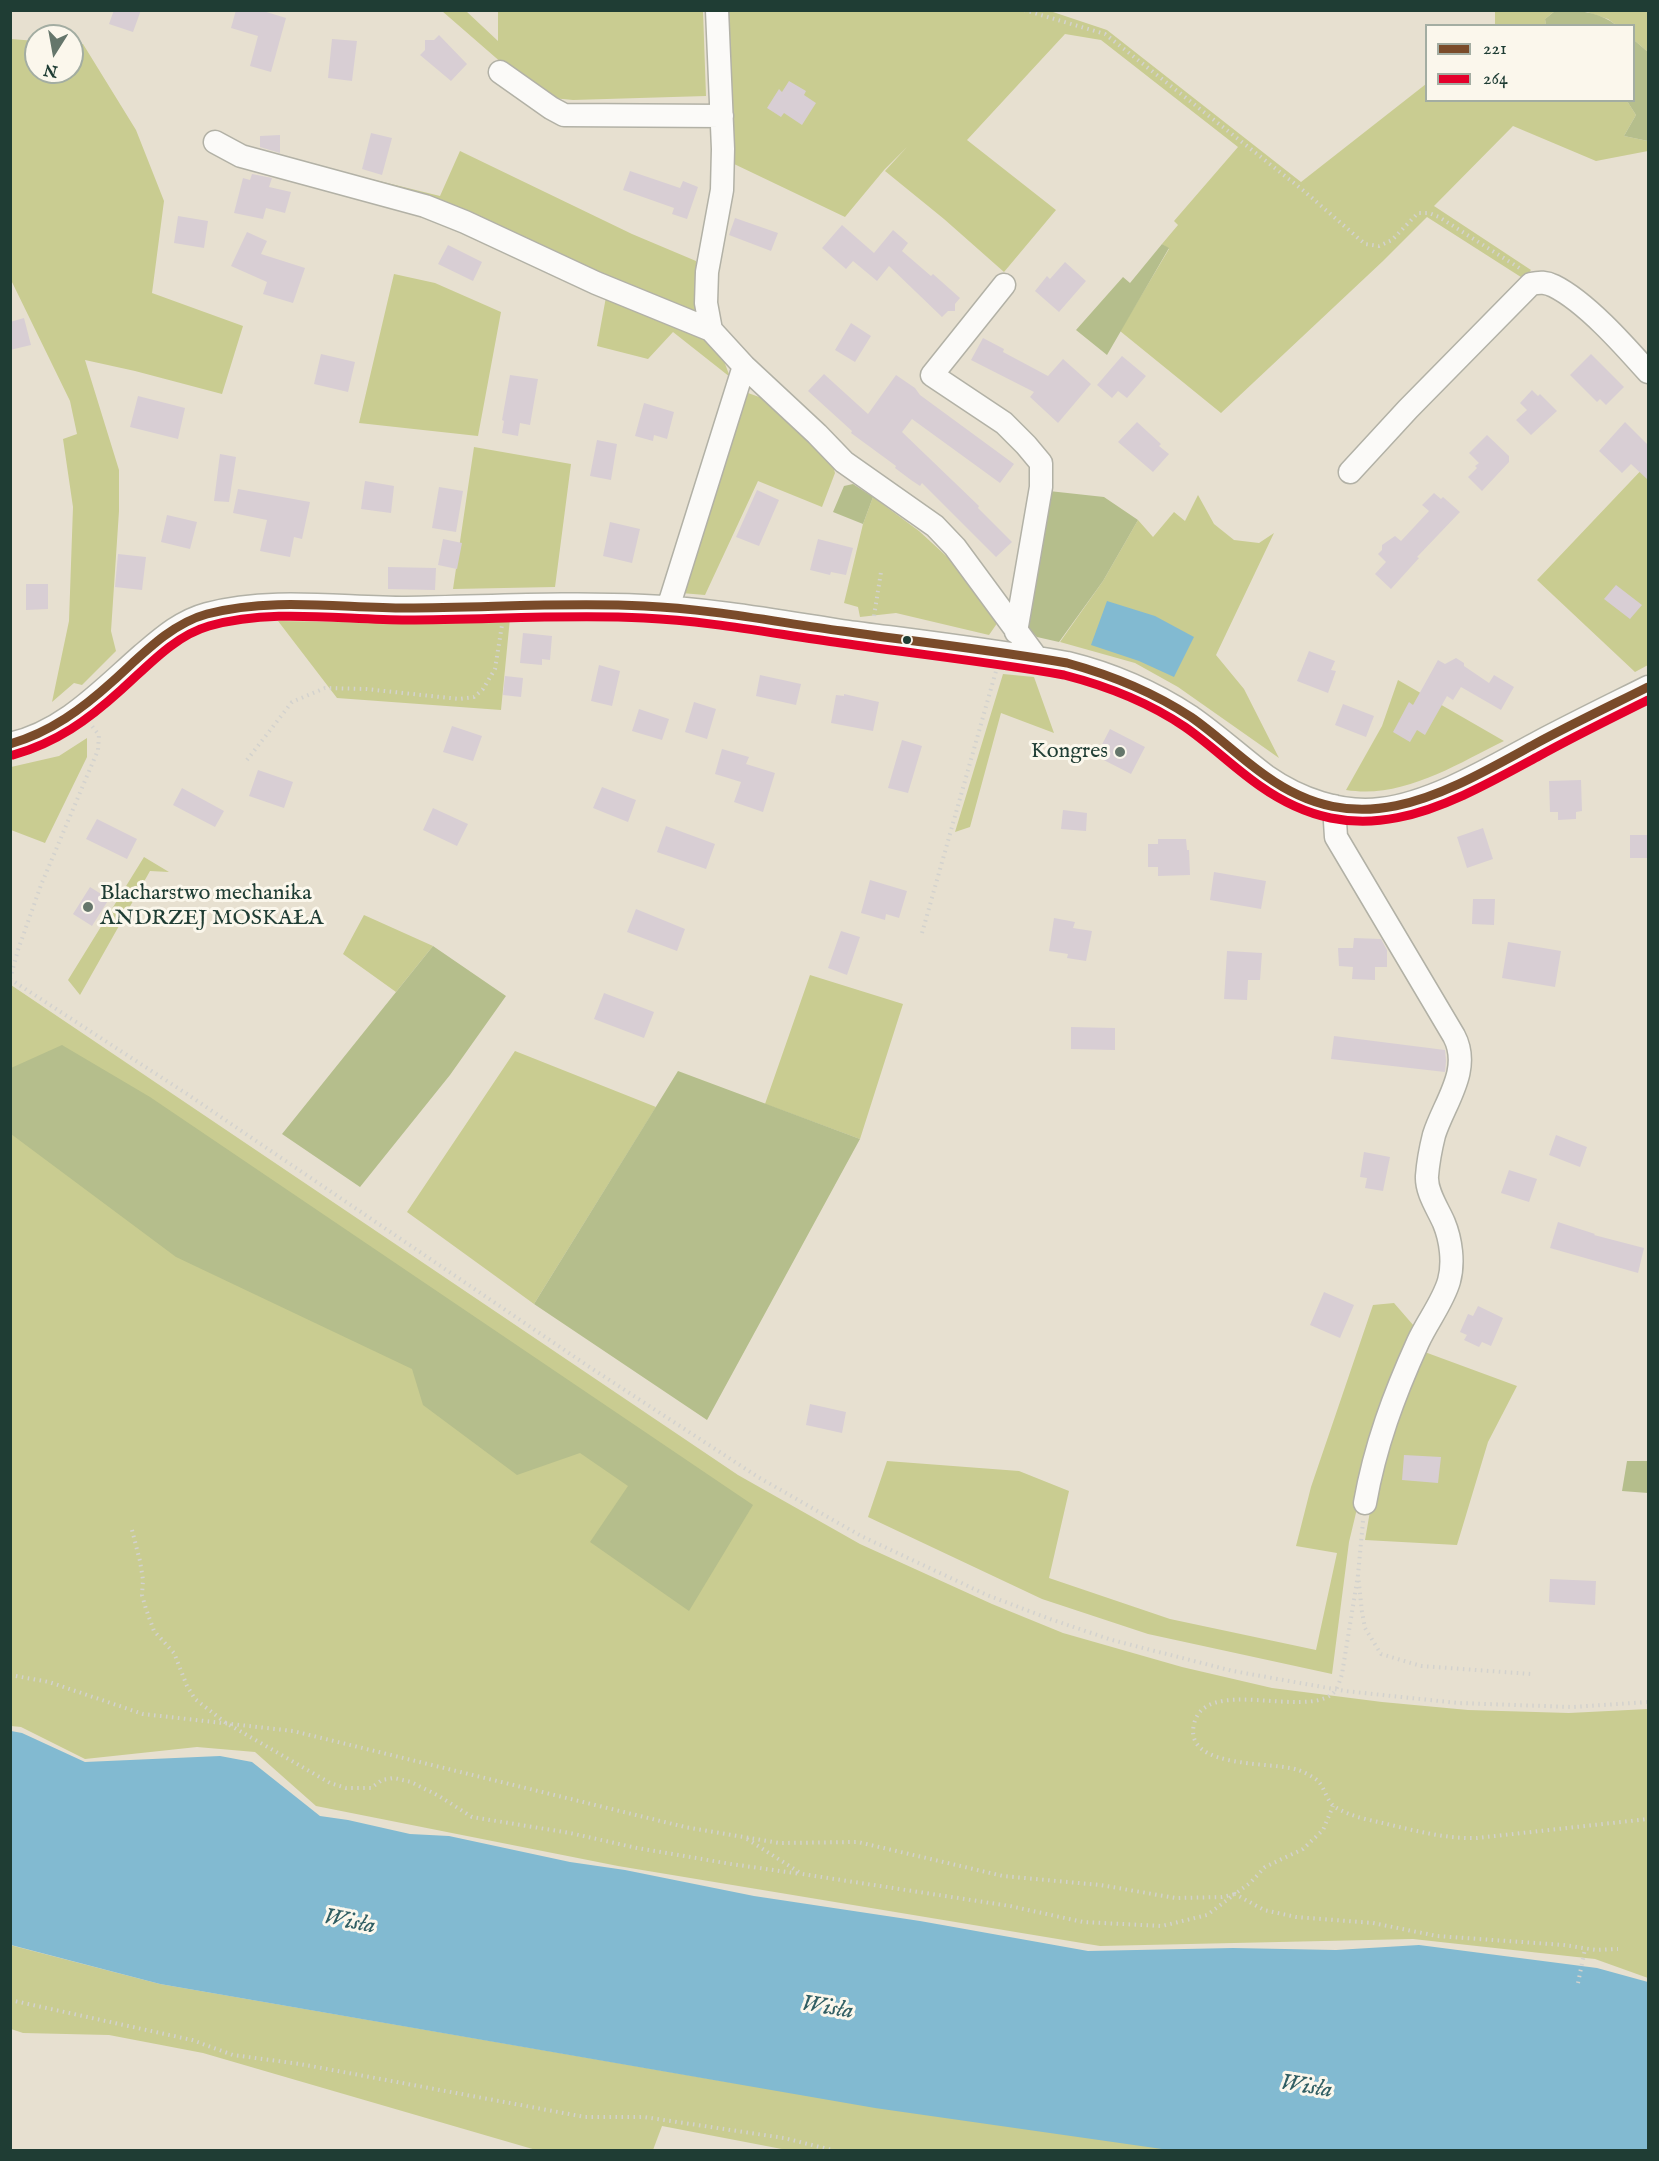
<!DOCTYPE html>
<html>
<head>
<meta charset="utf-8">
<style>
  body { margin:0 }
  #map { position:relative; width:1659px; height:2161px; overflow:hidden; background:#e7e0d0; font-family:"IM FELL English",serif }
  canvas { display:block }
  .frame { position:absolute; inset:0; border:12px solid #1f3d34; pointer-events:none }
  .legend { position:absolute; left:1425px; top:24px; width:210px; height:78px; box-sizing:border-box; background:#fbf7ec; border:2px solid #a3ada2; margin:0; padding:8px 10px; list-style:none; font-size:18px; color:#1f3d34 }
  .legend li { display:flex; align-items:center; gap:12px; height:30px }
  .legend b { width:30px; border:2px solid #a3ada2 }
  .north { position:absolute; left:24px; top:24px; width:60px; height:60px; box-sizing:border-box; background:#fbf7ec; border:2px solid #a3ada2; border-radius:50%; rotate:191deg; font-size:16px; font-weight:700; line-height:24px; text-align:center; color:#1f3d34 }
  .north::after { content:''; display:block; margin:auto; width:21px; height:27px; background:#65766b; clip-path:polygon(50% 0,100% 100%,50% 72%,0 100%) }
</style>
</head>
<body>
<div id="map">
<canvas width="1659" height="2161"></canvas>
<div class="frame"></div>
<ul class="legend">
<li><b style="height:8px;background:#7a4b2a"></b>221</li>
<li><b style="height:8px;background:#e4002b"></b>264</li>
</ul>
<div class="north">N</div>
</div>
<script>
const g = document.querySelector('canvas').getContext('2d');
g.lineJoin = 'round';
function fill(path, color) { g.fillStyle = color; g.fill(path, 'evenodd'); }
function trace(path, color, width, dash) { g.strokeStyle = color; g.lineWidth = width; g.lineCap = dash ? 'butt' : 'round'; g.setLineDash(dash || []); g.stroke(path); }
function write(font, color, halo, rows, align = 'center') {
  g.font = font + ' "IM FELL English",serif'; g.lineWidth = 6; g.setLineDash([]); g.textBaseline = 'middle'; g.strokeStyle = halo; g.fillStyle = color; for (const [text, x, y, turn = 0] of rows) {
    g.save(); g.translate(x, y); g.rotate((+turn || 0) * Math.PI / 180); g.textAlign = isNaN(turn) ? turn : align; if (halo) g.strokeText(text, 0, 0); g.fillText(text, 0, 0); g.restore();
  }
}
const green = new Path2D(`
  M442,11H466L498,41V11H703L706,96L573,100L552,98L503,64Z
  M725,11H1050L1107,30L1301,182L1426,84V100L1627,101L1636,115L1624,136L1648,141V151L1596,161L1513,126L1434,206L1531,270L1524,279L1427,217L1383,261L1221,413L1120,331L1169,249L1162,244L1178,225L1174,221L1238,147L1101,40L1065,34L967,140L1056,210L1004,272L944,219L885,171L907,147L884,170L845,217L732,163Z
  M1495,11H1555L1545,19L1546,25L1495,26Z
  M1584,11H1648V52L1634,40V26L1616,25L1608,19Z
  M11,39L36,41V72H72V44H83L136,130L164,201L152,293L243,326L222,394L135,371L85,360L119,470V511L111,631L116,651L82,685L74,683L52,702L69,621L73,507L63,439L77,434L70,401L11,280Z
  M460,151L632,234L696,261L699,303L694,311L685,313L362,184L363,177L440,196Z
  M394,274L435,283L501,312L478,436L359,423Z
  M606,297L696,333L721,353L730,377L673,332L648,359L597,346Z
  M748,393L762,398L807,437L832,462L835,473L822,507L758,481L705,595L681,593L742,398Z
  M474,447L571,464L555,587L453,589Z
  M1648,463V665L1635,672L1537,580Z
  M1198,495L1214,524L1234,540L1259,543L1274,533L1216,655L1244,689L1279,758L1178,687L1135,663L1060,642L1103,581L1138,520L1153,537L1174,512L1185,521Z
  M873,497L919,531L967,575L998,622L989,635L896,613L860,617L858,607L844,603L863,524Z
  M510,618L501,710L337,698L278,621L404,623Z
  M1003,674L1034,677L1054,733L1001,713L970,827L955,832Z
  M1398,680L1504,741C1455,765 1403,799 1346,790L1382,726Z
  M87,738V757L45,843L11,830V767L59,756Z
  M144,857L169,872L150,871L80,995L68,980Z
  M364,915L433,946L396,992L343,954Z
  M810,975L903,1004L860,1139L765,1104Z
  M11,985L738,1475L860,1544L992,1604L1063,1633L1182,1667L1272,1688L1382,1702L1468,1710L1569,1713L1648,1709V1978L1595,1959L1413,1939L1100,1946L618,1866L316,1806L255,1752L197,1747L85,1759L21,1727L11,1726Z
  M515,1051L656,1107L534,1304L407,1212Z
  M1394,1303L1414,1326L1373,1442L1349,1542L1332,1674L1148,1634L1042,1599L868,1517L887,1461L1019,1471L1069,1491L1049,1578L1170,1619L1316,1650L1337,1553L1296,1546L1311,1487L1373,1305Z
  M1422,1351L1517,1386L1488,1442L1457,1545L1365,1540L1377,1471Z
  M10,1945L160,1984L722,2081L1178,2150H787L662,2126L653,2150H536L203,2053L109,2035L23,2033L11,2029Z`);
const forest = new Path2D(`
  M1555,11C1578,10 1598,11 1616,25H1546L1545,19Z
  M1634,40L1648,52V141L1624,136L1636,115L1627,101L1634,100Z
  M1162,244L1169,248L1107,355L1076,330L1123,277L1130,283Z
  M853,484L873,497L863,524L833,512L844,486Z
  M1049,491L1104,497L1138,520L1103,581L1059,642L1037,637L1026,626Z
  M433,946L506,996L450,1075L360,1187L282,1134Z
  M62,1045L150,1097L753,1505L689,1611L590,1542L628,1486L580,1453L517,1475L423,1405L412,1369L176,1257L11,1134V1068Z
  M678,1071L860,1139L707,1420L534,1304Z
  M1627,1461H1648V1493L1622,1491Z`);
const water = new Path2D(`
  M1107,601L1155,616L1194,637L1174,677L1139,661L1091,645Z
  M11,1731L22,1733L85,1762L220,1756L252,1762L320,1816L348,1820L410,1834L449,1836L570,1862L625,1870L754,1896L920,1921L1088,1951L1233,1948L1336,1950L1419,1945L1597,1968L1648,1982V2150H1169L875,2108L160,1984L11,1945Z`);
const building = new Path2D(`
  M114,10H141L133,32L109,24Z
  M236,10H260L286,18L271,72L250,66L258,36L231,28Z
  M439,35L467,64L451,81L420,55L425,50V40H434Z
  M332,39L357,41L352,81L328,78Z
  M789,81L806,91L804,95L816,103L802,125L784,113L781,117L767,108L779,89L782,92Z
  M371,133L392,138L382,175L362,169Z
  M280,135V153L260,147V136Z
  M630,171L680,188L683,181L698,187L687,219L672,214L674,208L623,190Z
  M252,174L272,178L269,187L291,192L285,213L266,208L263,219L234,213L243,178L250,180Z
  M178,216L208,221L204,248L174,243Z
  M735,218L778,233L771,251L729,235Z
  M842,225L874,253L893,230L908,243L902,251L931,276L933,274L960,298L955,304V311H948L942,317L889,266L877,281L853,261L846,269L822,248Z
  M247,232L267,241L261,254L305,268L293,303L263,294L267,282L231,266Z
  M448,245L482,262L473,281L438,264Z
  M1065,262L1086,281L1059,312L1035,291L1047,276L1050,279Z
  M24,318L31,345L10,350V322Z
  M851,323L871,336L855,362L835,350Z
  M983,338L1004,349L1003,352L1048,376L1063,359L1091,384L1058,423L1030,397L1034,392L971,360Z
  M321,354L355,362L348,392L314,384Z
  M1591,354L1624,387L1606,405L1600,399L1597,402L1570,375Z
  M1122,356L1146,376L1127,398L1118,391L1112,398L1097,385Z
  M824,374L868,414L896,375L915,388L920,395L1014,464L1000,483L912,419L902,432L979,506L978,508L1012,542L996,557L922,483L920,486L911,480L895,468L896,466L851,433L852,431L808,391Z
  M510,375L538,379L530,425L520,423L518,436L502,433L504,421L502,420Z
  M1532,390L1538,396L1540,394L1557,411L1531,435L1516,420L1527,410L1520,403Z
  M138,396L185,408L178,439L130,427Z
  M644,403L674,412L667,439L654,435L653,441L635,436Z
  M1137,422L1161,444L1159,446L1169,454L1153,472L1118,442Z
  M1625,422L1648,445V480L1631,464L1622,473L1599,451Z
  M1487,435L1509,456V462L1482,491L1468,477L1477,468L1475,466L1479,463L1469,453Z
  M597,440L617,444L611,480L590,476Z
  M220,454L236,457L229,502L214,501Z
  M365,481L394,486L391,513L361,509Z
  M439,487L463,491L456,532L432,528Z
  M238,489L310,502L302,539L294,537L290,557L260,551L267,520L233,513Z
  M757,490L779,500L759,546L736,537Z
  M1434,493L1441,499L1443,497L1460,512L1417,557L1419,558L1391,589L1375,574L1386,562L1378,554L1382,550V545L1395,536L1401,541L1429,511L1422,505Z
  M167,515L197,522L190,549L161,542Z
  M610,522L640,529L632,563L603,556Z
  M443,539L462,543L457,569L438,565Z
  M818,539L853,548L846,575L831,572L830,575L810,570Z
  M118,554L146,557L142,590L115,587Z
  M388,567L436,568L435,590L388,589Z
  M26,584H48V609L26,610Z
  M1616,585L1642,605L1630,619L1604,599Z
  M523,633L552,636L550,660L542,659V665L520,663Z
  M1309,651L1335,661L1331,670L1336,671L1328,693L1297,681Z
  M1456,658L1464,663V666L1489,683L1494,675L1514,687L1501,710L1461,687L1453,700L1447,696L1425,735L1417,730L1410,742L1393,732L1409,702L1413,705L1438,660L1445,664Z
  M599,665L620,671L612,706L591,701Z
  M760,675L801,684L796,705L756,696Z
  M505,676L523,678L521,697L503,695Z
  M844,694L879,702L873,731L831,723L836,695L844,696Z
  M694,702L716,709L707,739L685,732Z
  M1343,704L1374,716L1366,737L1335,725Z
  M639,709L669,719L662,740L632,731Z
  M452,726L482,736L473,761L443,752Z
  M1110,729L1145,747L1131,774L1096,756Z
  M902,740L922,746L908,793L888,788Z
  M722,749L749,757L746,764L775,773L763,812L734,802L741,782L715,774Z
  M258,770L293,782L284,808L249,796Z
  M1581,780L1582,811L1576,812V819L1558,820V812H1550L1549,781Z
  M602,787L636,800L628,822L593,808Z
  M182,788L224,811L215,827L173,805Z
  M433,808L468,824L457,846L423,830Z
  M1063,810L1087,813L1086,831L1061,829Z
  M97,819L137,839L127,859L86,839Z
  M666,826L715,844L706,869L657,852Z
  M1483,828L1493,859L1467,868L1457,837Z
  M1630,835H1648V858H1630Z
  M1158,839H1186L1187,850H1189L1190,875L1158,876V867H1148V844H1158Z
  M1214,872L1266,881L1261,909L1210,900Z
  M870,880L907,891L899,918L886,914L885,920L861,913Z
  M90,887L109,899L92,926L73,914Z
  M1473,899H1495L1494,925L1472,924Z
  M636,909L685,929L677,951L627,932Z
  M1054,918L1075,922L1073,928L1092,931L1086,961L1067,958L1068,954L1049,951Z
  M841,931L860,937L847,975L828,968Z
  M1354,938L1381,939L1387,950V967H1375V980L1352,979L1353,967L1339,966L1338,948H1353Z
  M1508,942L1561,951L1555,987L1502,978Z
  M1227,951L1262,953L1260,980H1248L1247,1000L1224,999Z
  M604,993L654,1012L644,1038L594,1019Z
  M1071,1027L1115,1028V1050L1071,1049Z
  M1334,1036L1445,1050L1446,1061L1445,1072L1331,1059Z
  M1556,1135L1587,1147L1580,1167L1549,1155Z
  M1364,1152L1390,1157L1383,1191L1365,1188L1367,1178L1360,1177Z
  M1509,1170L1537,1179L1529,1202L1501,1193Z
  M1558,1222L1595,1234L1594,1235L1644,1248L1638,1273L1550,1248Z
  M1324,1292L1354,1305L1340,1338L1310,1325Z
  M1478,1306L1503,1318L1491,1346L1482,1342L1479,1347L1464,1340L1467,1335L1460,1332L1468,1314L1473,1316Z
  M810,1404L846,1412L842,1433L806,1425Z
  M1404,1455L1441,1457L1438,1483L1402,1480Z
  M1550,1579L1596,1581L1595,1605L1549,1602Z`);
const path = new Path2D(`
  M1024,10L1105,34L1304,191L1365,244L1379,246L1392,240L1418,213H1429L1439,217L1521,269
  M874,616L881,572
  M247,760L292,702L325,688L366,689L459,699L474,697L483,689L495,669L502,625
  M922,933L996,671
  M10,979L187,1094L588,1366L758,1477L861,1536L987,1595L1050,1619L1112,1640L1233,1671L1345,1691L1458,1703L1573,1707L1648,1702
  M10,979L18,950L41,885L98,750L99,735L92,726
  M1363,1521L1358,1575L1362,1612L1365,1628L1381,1654L1421,1666L1531,1674
  M132,1530L140,1561L143,1580L142,1595L146,1609L154,1631L174,1653L187,1686L195,1699L226,1723L330,1783L346,1788H371L382,1780L394,1778L411,1782L439,1796L472,1817L570,1833L637,1848L731,1864L801,1874
  M1358,1575L1342,1674C1340,1680 1338,1689 1332,1694C1302,1718 1205,1676 1194,1724C1183,1770 1273,1761 1298,1770C1304,1772 1314,1777 1318,1781C1325,1788 1327,1802 1335,1807C1351,1817 1370,1820 1387,1824C1417,1831 1446,1839 1477,1838L1648,1819
  M10,1675L49,1682L143,1714L293,1731L685,1827L779,1843L858,1842L1003,1876L1100,1885L1176,1898L1222,1897L1235,1894L1250,1883L1265,1867L1303,1849L1323,1830L1333,1806
  M747,1839L802,1874L1010,1906L1083,1922L1162,1926L1207,1915L1235,1894L1264,1910L1296,1917L1373,1923L1437,1936L1564,1945L1596,1950L1618,1949
  M1578,1983L1585,1949
  M10,2000L192,2040L233,2055L300,2064L585,2117H644L784,2138L832,2150`);
const minor = new Path2D(`
  M717,10L723,149L722,190L707,272L706,303L711,330L744,366L817,434L844,462L935,526L955,547L1036,657
  M500,72L551,108L564,115L722,116
  M215,142L241,156L425,206L465,222L596,283L711,330
  M1004,285L932,375L1004,423L1026,445L1041,463V487L1016,632
  M1350,472L1408,409L1531,284C1540,282 1546,282 1554,286C1586,302 1624,345 1648,372
  M668,608L744,366
  M10,744C64,732 102,690 142,655C162,638 181,621 207,614C272,597 340,608 406,608C485,607 565,602 644,606C711,609 777,621 842,631C917,641 993,650 1067,663C1112,674 1153,692 1191,717C1217,735 1241,757 1266,776C1299,799 1341,814 1381,809C1433,803 1494,766 1539,742C1575,723 1612,705 1648,687
  M1334,806L1336,837L1454,1036C1472,1070 1444,1103 1434,1135C1431,1147 1428,1163 1427,1176C1426,1192 1438,1209 1444,1223C1451,1240 1454,1263 1449,1281C1443,1302 1427,1322 1418,1342C1394,1395 1375,1446 1365,1503`);
const bus1 = new Path2D(`
  M10,744C51,732 82,709 113,681C141,656 170,624 207,614C272,597 340,608 406,608C485,608 565,602 644,606C711,609 776,622 842,631C917,642 992,650 1067,663C1111,675 1153,692 1191,717C1217,735 1240,758 1266,776C1362,845 1445,793 1535,744C1572,724 1610,706 1648,687`);
const bus2 = new Path2D(`
  M13,755C56,743 88,720 121,690C147,667 174,636 209,626C273,608 341,620 407,620C486,620 565,614 644,618C710,621 775,634 841,643C915,654 990,662 1064,675C1107,686 1148,702 1185,727C1211,745 1234,768 1260,786C1361,857 1445,807 1539,756C1575,736 1612,718 1648,700`);
const markers = [
  [907,640,5,"#1f3d34"],
  [1120,752,6,"#65766b"],
  [88,907,6,"#65766b"]
];
const poiNames = [
  ["Kongres",1108,752],
  ["Blacharstwo mechanika",100,894,"left"],
  ["ANDRZEJ MOSKAŁA",100,919,"left"]
];
const waterNames = [
  ["Wisła",349,1923,11],
  ["Wisła",827,2009,9],
  ["Wisła",1306,2088,9]
];
fill(green, '#c9cc91');
fill(forest, '#b5be8c');
fill(water, '#82bad1');
fill(building, '#d8ced4');
trace(minor, '#b2b1a6', 25);
trace(path, '#d3d2ce', 4, [1.5, 4.5]);
trace(minor, '#fbfaf8', 22);
trace(bus1, '#7a4b2a', 9);
trace(bus2, '#e4002b', 9);
for (const [x, y, r, color] of markers) { const dot = new Path2D(); dot.arc(x, y, r, 0, 2 * Math.PI); g.fillStyle = color; g.fill(dot); trace(dot, '#fbf7ec', 2); }
write('22px', '#1f3d34', '#fbf7ec', poiNames, 'right');
write('italic 24px', '#305e63', '#fbf7ec', waterNames);
</script>
</body>
</html>
